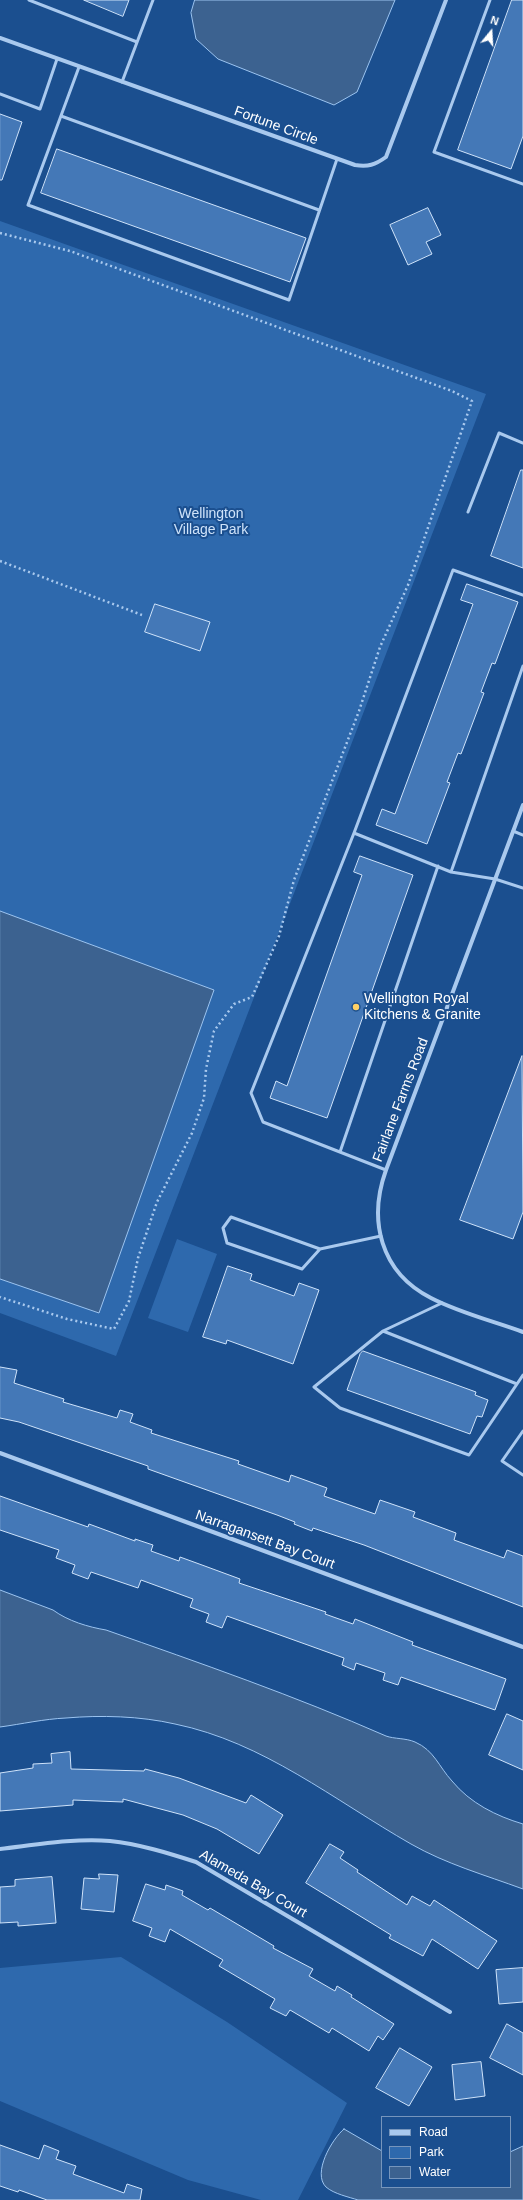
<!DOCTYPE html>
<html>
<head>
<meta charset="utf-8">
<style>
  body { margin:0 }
  #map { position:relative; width:523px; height:2200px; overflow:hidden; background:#1b4f8f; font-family:Helvetica,sans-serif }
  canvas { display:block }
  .legend { position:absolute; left:381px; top:2116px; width:130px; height:72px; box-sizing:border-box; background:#1b4f8f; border:1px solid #7695bc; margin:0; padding:5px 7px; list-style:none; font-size:12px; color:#fff }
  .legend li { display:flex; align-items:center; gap:8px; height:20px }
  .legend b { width:20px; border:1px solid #7695bc }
  .north { position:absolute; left:471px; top:12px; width:40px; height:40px; -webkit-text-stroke:3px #1b4f8f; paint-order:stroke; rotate:18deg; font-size:11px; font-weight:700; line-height:16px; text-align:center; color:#fff }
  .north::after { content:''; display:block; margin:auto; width:14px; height:18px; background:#fff; clip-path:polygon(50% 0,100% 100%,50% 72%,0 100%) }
</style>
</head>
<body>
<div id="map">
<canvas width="523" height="2200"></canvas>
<ul class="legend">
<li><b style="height:5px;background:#a9c9ee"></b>Road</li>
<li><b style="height:11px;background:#2e69ad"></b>Park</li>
<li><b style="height:11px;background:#3c6290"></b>Water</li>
</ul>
<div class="north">N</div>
</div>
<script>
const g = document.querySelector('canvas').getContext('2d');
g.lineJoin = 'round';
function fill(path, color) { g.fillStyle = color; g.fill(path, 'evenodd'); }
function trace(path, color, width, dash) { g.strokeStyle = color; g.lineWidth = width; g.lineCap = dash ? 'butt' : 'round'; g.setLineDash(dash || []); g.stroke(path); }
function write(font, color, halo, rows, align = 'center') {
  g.font = font + ' Helvetica,sans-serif'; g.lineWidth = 4; g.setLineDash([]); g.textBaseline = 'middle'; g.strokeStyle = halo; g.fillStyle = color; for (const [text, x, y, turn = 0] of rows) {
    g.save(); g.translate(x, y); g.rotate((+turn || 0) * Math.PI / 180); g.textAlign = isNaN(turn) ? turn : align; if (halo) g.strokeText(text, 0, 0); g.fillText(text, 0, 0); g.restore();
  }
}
const green = new Path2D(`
  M0,221L486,394L116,1356L0,1313Z
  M177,1239L217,1254L188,1332L148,1318Z
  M121,1957L227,2022L347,2103L298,2200H261L188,2180L0,2101V1968Z`);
const water = new Path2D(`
  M195,0H395L357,92L334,105L218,59L196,39L191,13Z
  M0,911L214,990L99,1313L0,1279Z
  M0,1590L53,1610C68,1621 88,1627 106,1630C200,1663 295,1696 386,1736C394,1739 406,1738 415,1742C434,1750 439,1767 452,1781C470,1803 496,1816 523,1824V1889C485,1875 446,1864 411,1844C334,1800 263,1742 175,1724C140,1716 101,1715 66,1718C44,1719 22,1724 0,1727Z
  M344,2129L382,2151V2187H510V2152L523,2146V2200H358C349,2197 334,2194 326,2187C312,2173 332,2139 344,2129Z`);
const building = new Path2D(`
  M84,0H129L123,16Z
  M512,0H523V136L511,169L458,150Z
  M0,114L22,122L2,180H0Z
  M57,149L306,238L290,282L41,193Z
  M428,208L441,235L426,242L432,254L408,265L390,225Z
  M521,470H523V568L491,556Z
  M467,584L518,602L495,664L492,663L481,692L484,693L461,754L458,753L447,782L450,783L427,844L376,825L382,809L395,814L473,604L461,600Z
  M155,604L210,622L200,651L145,632Z
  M360,856L413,875L327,1118L270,1098L276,1081L287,1086L362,875L354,872Z
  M522,1056L523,1212L513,1239L460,1220Z
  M228,1266L252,1274L250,1280L294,1296L299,1283L319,1290L293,1364L227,1340L226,1344L203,1337Z
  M363,1351L476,1392L475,1395L488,1400L482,1417L477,1416L470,1434L347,1390L360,1354Z
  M0,1367L17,1370L14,1383L64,1399L63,1402L117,1418L120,1410L133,1414L130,1422L152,1430L151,1433L239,1461L238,1464L289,1482L291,1475L327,1488L324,1496L375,1514L380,1500L415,1512L413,1517L456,1533L454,1540L504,1558L507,1550L523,1556V1607L364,1545L313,1528L312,1531L294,1524L295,1522L277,1515L148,1469V1466L19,1422L0,1418Z
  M0,1496L88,1527L89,1524L135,1541V1539L153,1545L151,1551L179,1561L180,1557L202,1565L240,1579L239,1583L326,1612L325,1614L353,1624L355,1619L413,1642L412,1645L506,1679L495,1710L401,1677L398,1685L383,1680L385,1673L356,1663L354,1670L342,1665L344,1658L227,1616L222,1628L206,1622L209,1614L190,1607L193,1599L141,1580L138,1588L91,1572L88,1579L72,1573L75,1565L56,1558L59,1550L0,1530Z
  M507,1714L523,1721V1770L489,1755Z
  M70,1752L71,1769L144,1771L145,1769L179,1778L246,1803L251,1795L283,1815L259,1854L217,1829L183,1815L123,1799V1802L73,1800V1805L0,1811V1773L33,1768V1764L52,1763L51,1754Z
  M330,1844L344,1852L340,1858L358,1870L357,1872L407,1905L412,1896L430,1906L434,1900L497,1941L478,1969L432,1939L423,1956L389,1938L391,1935L306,1883Z
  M99,1874L118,1875L114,1912L81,1909L84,1878L99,1879Z
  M52,1877L56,1923L18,1926V1922L0,1923V1887L15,1886V1880Z
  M146,1884L165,1890L166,1885L183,1891L182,1895L208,1910L210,1908L274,1946L273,1948L313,1969L309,1976L335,1991L337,1986L352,1995L351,1997L394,2024L383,2040L378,2036L369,2051L332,2028L329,2033L290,2010L286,2016L270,2008L275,1999L219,1966L223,1960L170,1929L165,1942L149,1936L152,1928L133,1921Z
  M523,1968V2002L499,2004L496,1970Z
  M507,2024L523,2033V2075L490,2058Z
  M400,2048L432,2067L409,2106L376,2088Z
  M481,2062L485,2096L455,2100L452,2065Z
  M0,2145L39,2159L44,2145L59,2151L56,2159L76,2166L73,2174L124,2193L127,2184L142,2189L140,2200H47L19,2190L18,2192L0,2186Z`);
const path = new Path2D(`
  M0,233L70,251L452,391L472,401L408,585L380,647L359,711L294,880L279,936L252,997L234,1004L214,1031L206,1069L204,1098L192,1133L157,1202L138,1258L129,1301L114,1329L67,1319L0,1297
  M0,561L142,615`);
const lane = new Path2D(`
  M29,0L137,42
  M490,0L434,152L523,184
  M79,67L28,205L289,300L337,159
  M122,82L153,0
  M0,94L40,109L57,59
  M61,116L319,210
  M468,512L499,433L523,443
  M523,595L453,570L354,833L451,872L495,879L523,888
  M513,831L523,835
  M354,833L251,1093L263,1122L386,1170
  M451,872L523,666
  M340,1152L438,866
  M320,1249L302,1269L227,1243L223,1228L231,1217L320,1249L381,1236
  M442,1303L383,1331L314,1387L340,1408L469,1455L523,1375
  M383,1331L517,1384
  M523,1431L502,1461L523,1475`);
const street = new Path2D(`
  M0,38L355,165C368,167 375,165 386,157L446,0
  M523,805L386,1170C368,1220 380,1272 431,1298C460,1313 493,1321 523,1332
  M0,1453L523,1647
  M0,1849C35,1845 74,1838 110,1841C139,1844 168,1853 196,1862L450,2012`);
const markers = [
  [356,1007,4,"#ffd166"]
];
const streetNames = [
  ["Fortune Circle",276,126,20],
  ["Fairlane Farms Road",401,1100,-69],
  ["Narragansett Bay Court",265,1540,20],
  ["Alameda Bay Court",253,1884,30]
];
const parkNames = [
  ["Wellington",211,514],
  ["Village Park",211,530]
];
const poiNames = [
  ["Wellington Royal",364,999],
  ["Kitchens & Granite",364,1015]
];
fill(green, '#2e69ad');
fill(water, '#3c6290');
trace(water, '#9cc4f0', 1);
fill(building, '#4478b7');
trace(building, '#cfe3fa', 1);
trace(path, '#a9c9ee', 2.5, [2, 3]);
trace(lane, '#a9c9ee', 3);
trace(street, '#a9c9ee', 4);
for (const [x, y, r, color] of markers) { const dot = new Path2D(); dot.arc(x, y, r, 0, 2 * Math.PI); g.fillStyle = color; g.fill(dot); trace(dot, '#1b4f8f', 1.5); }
write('14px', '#fff', '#1b4f8f', streetNames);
write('14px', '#cfe3fa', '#1b4f8f', parkNames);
write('14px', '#fff', '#1b4f8f', poiNames, 'left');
</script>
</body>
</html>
